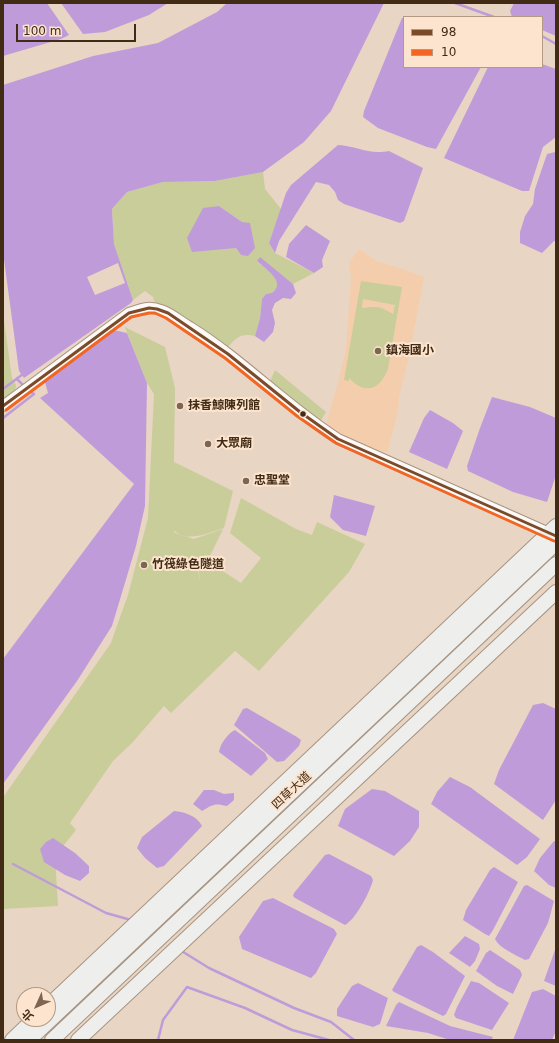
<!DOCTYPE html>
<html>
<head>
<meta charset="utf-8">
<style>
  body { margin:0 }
  #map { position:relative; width:559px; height:1043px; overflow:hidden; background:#e9d5c3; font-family:"DejaVu Sans","Noto Sans TC",sans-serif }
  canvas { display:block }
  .frame { position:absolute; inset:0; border:4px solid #422b15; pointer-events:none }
  .legend { position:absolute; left:403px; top:16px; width:140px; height:52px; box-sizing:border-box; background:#fce4ce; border:1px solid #b29a84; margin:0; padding:5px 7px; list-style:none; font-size:12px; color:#422b15 }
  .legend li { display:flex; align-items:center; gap:8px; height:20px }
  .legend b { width:20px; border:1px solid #b29a84 }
  .north { position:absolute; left:16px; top:987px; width:40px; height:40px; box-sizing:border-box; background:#fce4ce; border:1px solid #b29a84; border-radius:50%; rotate:225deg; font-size:11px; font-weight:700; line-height:16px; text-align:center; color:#422b15 }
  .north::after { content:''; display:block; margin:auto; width:14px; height:18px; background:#7c6652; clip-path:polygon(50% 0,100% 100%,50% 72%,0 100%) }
  .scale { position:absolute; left:16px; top:24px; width:120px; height:18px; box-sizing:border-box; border:2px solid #422b15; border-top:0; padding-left:5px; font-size:12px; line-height:14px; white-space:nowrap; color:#422b15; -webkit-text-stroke:3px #fce4ce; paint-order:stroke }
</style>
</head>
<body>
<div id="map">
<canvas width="559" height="1043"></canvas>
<div class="frame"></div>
<ul class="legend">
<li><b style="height:5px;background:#7a4b2a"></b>98</li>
<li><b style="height:5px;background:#f26522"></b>10</li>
</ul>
<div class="north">北</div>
<div class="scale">100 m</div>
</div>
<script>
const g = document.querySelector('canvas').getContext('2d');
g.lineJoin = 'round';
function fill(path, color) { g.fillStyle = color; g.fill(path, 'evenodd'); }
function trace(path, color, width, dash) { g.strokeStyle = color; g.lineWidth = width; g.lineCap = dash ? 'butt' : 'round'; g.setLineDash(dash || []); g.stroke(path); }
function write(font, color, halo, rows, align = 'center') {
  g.font = font + ' "DejaVu Sans","Noto Sans TC",sans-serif'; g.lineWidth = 4; g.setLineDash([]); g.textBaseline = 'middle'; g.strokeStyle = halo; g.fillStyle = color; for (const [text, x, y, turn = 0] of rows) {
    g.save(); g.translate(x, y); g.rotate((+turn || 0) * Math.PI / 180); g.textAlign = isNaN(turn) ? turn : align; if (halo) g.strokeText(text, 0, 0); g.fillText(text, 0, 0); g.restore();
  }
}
const built = new Path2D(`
  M359,249L376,261L403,269L424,277L410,352L399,397L398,411L387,453L349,439L326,424L337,386L346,350L351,277L349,263Z`);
const green = new Path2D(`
  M263,172L265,189L281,209L269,243L275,253L314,273L293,284L260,258L257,262C264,267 283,279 276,289C273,293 266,296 262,299L260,318L255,336C241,333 237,337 228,347L179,315L154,301L153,297L145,291L133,300L114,244L112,209L127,192L163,182L215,181ZM219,206L242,222L241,255L236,248H223Z
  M361,281L402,287L388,369C380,389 366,396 349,378V381L344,380ZM363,299L395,305L393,314C380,306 378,306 362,308Z
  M3,313L12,378L16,385L15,393L3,402Z
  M125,327L165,347L175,388L174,462L233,491L224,528C208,533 185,544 173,529L175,533L194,539L223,529L207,562L198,570L200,582L199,571L209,562L241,583L261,558L230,533L241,498L296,529L312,535L317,522L365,544L349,572L259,671L235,651L171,713L164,706L132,743L113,761L70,823L76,830L55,856L58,906L3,909V800L4,796L111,643L114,634L128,595L148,518L154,394L147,383Z
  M275,370L326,412L320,422L270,381Z`);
const water = new Path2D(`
  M3,3H47L69,35L61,39L3,56Z
  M61,3H168L149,15L105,32L83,34Z
  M227,3H384L331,111L304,142L263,172L215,181L163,182L127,192L112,209L114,244L133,300L131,303L24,378L19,371L3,252V85L93,56L158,43L217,12Z
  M514,3H556V36L542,30V17H512L510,11Z
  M402,18H404V67H481L436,149L427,147L378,128L363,117L364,111Z
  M542,64L556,69V137L543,147L529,191H522L444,158L488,67H542Z
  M338,145C357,146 368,155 389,151L423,168L404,221L400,223L344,204L338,200L335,192L329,185L316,182L279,241L275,253L269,243L286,193L291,185Z
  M555,152H556V241H554L542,253L520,243V232L525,216L533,204L535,189L547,154Z
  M219,206L242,222L250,223L255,248L248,256L241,255L236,248L192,252L187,238L203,208Z
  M306,225L330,241L322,260L323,267L314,273L286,257L289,244Z
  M260,257L293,284L296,293L291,299L283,298L275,303L272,310L275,323L273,332L264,342L255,336L260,318L262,299L266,294C269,294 273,293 275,290C284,280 263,267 257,261Z
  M114,330L127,333L147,383L145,506L136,546L112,626L77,681L3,784V659L134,484L40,398L48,393L45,382Z
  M492,397L530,407L556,418V475L547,502L513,492L468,471L467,466L480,428Z
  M430,410L453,423L463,431L447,469L409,452L424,418Z
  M334,495L375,506L366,536L343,530L330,517Z
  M543,703L556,709V800L543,820L494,784L499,770L533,705Z
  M247,708L297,737L301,740L299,746L284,761L277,762L234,725L243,709Z
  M235,730L265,753L268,759L251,776L219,752C220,744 228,733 235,730Z
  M450,777L470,787L540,839L527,857L517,865L431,804L437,792Z
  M372,789L385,791L419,811V827L410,841L394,856L338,826L345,809Z
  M204,790H214L224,794L234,793V800L227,806C215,803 213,804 202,811L193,804Z
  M174,811C185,812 197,816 202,826L164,866L157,868L145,858L137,848L142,837Z
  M53,838L75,853L89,866V873L80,881L65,875L44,862L40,849L46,842Z
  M554,841L556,842V888L549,885L534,871L540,858Z
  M329,854L371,876L373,880C370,892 356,919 345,925L295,898L293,896L294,893L325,855Z
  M494,867L518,882L493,930L489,936L485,934L463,920L466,910L490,870Z
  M527,885L554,901L548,923L529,959L525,960C516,955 499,948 495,939L524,886Z
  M273,898L334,929L337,934L316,973L311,978L242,949L239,937L263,901Z
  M465,936L479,944L480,949L475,961L470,967L449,953Z
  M421,945L433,952L465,976L446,1014L443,1016L394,992L392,990L417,947Z
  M556,947V986L544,981Z
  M490,950L520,970L522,975L513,994L497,986L476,971L486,953Z
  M471,981L479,983L509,1003L492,1030L456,1018L454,1015L457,1007Z
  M358,983L388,998L380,1024L373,1027L337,1016V1009L352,986Z
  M543,989L556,996V1031L552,1040H513L532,992Z
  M399,1002L450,1026L493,1037L491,1040H450L428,1033L386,1026L396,1005Z`);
const pier = new Path2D(`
  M118,263L125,283L95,295L87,277Z`);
const stream = new Path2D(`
  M455,3L494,17
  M542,36L556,44
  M17,379L25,387
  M3,389L23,374
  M3,418L34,394L29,390
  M13,864L106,913L131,920
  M180,950L209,968L294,1008L331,1022L354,1040
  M158,1040L163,1020L187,987L245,1008L292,1030L329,1040`);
const street = new Path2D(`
  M3,406L129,313C141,309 149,305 161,310C171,313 181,322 190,327C243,360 286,406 338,439L556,536`);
const secondary = new Path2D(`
  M48,1006L556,526
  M12,1040L34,1019
  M29,1040L556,543
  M52,1040L556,564
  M78,1040L556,592`);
const bus1 = new Path2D(`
  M3,406L129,313L149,308L157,309L168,313L228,354L300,412L338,439L556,536`);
const bus2 = new Path2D(`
  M6,410L131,317L149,313H155L166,318L225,358L297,416L336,443L554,541`);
const markers = [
  [378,351,4,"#7c6652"],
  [180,406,4,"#7c6652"],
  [303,414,3.5,"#422b15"],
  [208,444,4,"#7c6652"],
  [246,481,4,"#7c6652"],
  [144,565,4,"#7c6652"]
];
const poiNames = [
  ["鎮海國小",386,351],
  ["抹香鯨陳列館",188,406],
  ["大眾廟",216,444],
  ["忠聖堂",254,481],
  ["竹筏綠色隧道",152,565]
];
const streetNames = [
  ["四草大道",292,791,-43]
];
fill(built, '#f4ceac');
fill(green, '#c8cd9a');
fill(water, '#bf9cd9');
fill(pier, '#e9d5c3');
trace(stream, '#bf9cd9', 2.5);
trace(street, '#a79482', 12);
trace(secondary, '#a79482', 16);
trace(street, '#fcf9f6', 10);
trace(secondary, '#eeefec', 14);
trace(bus1, '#7a4b2a', 3);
trace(bus2, '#f26522', 3);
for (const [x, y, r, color] of markers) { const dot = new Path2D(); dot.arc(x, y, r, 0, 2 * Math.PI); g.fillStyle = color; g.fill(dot); trace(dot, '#fce4ce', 1.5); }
write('bold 12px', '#422b15', '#fce4ce', poiNames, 'left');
write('12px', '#422b15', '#fce4ce', streetNames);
</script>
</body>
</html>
